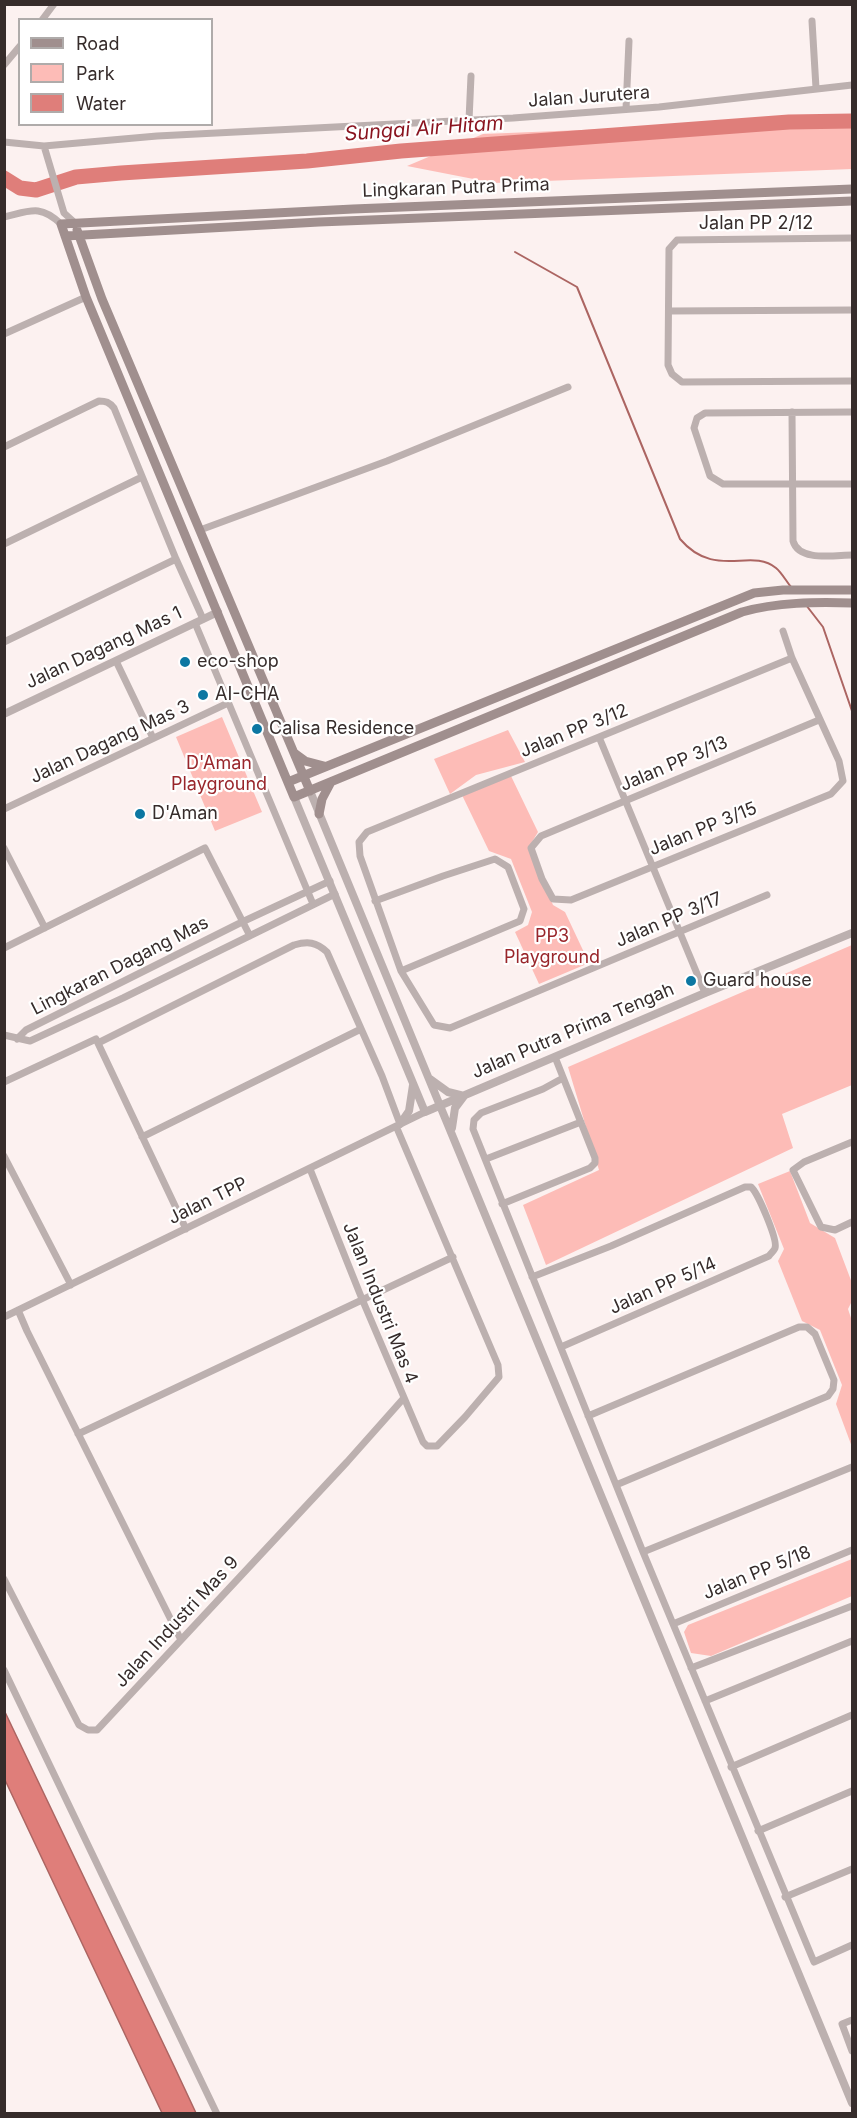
<!DOCTYPE html>
<html>
<head>
<meta charset="utf-8">
<style>
  body { margin:0 }
  #map { position:relative; width:857px; height:2118px; overflow:hidden; background:#fcf1f0; font-family:Inter,sans-serif }
  canvas { display:block }
  .frame { position:absolute; inset:0; border:6px solid #362c2b; pointer-events:none }
  .legend { position:absolute; left:18px; top:18px; width:195px; height:108px; box-sizing:border-box; background:#fff; border:2px solid #afabaa; margin:0; padding:8px 10px; list-style:none; font-size:18px; color:#362c2b }
  .legend li { display:flex; align-items:center; gap:12px; height:30px }
  .legend b { width:30px; border:2px solid #afabaa }
</style>
</head>
<body>
<div id="map">
<canvas width="857" height="2118"></canvas>
<div class="frame"></div>
<ul class="legend">
<li><b style="height:8px;background:#a08f8e"></b>Road</li>
<li><b style="height:16px;background:#fdbcb7"></b>Park</li>
<li><b style="height:16px;background:#df7e7a"></b>Water</li>
</ul>
</div>
<script>
const g = document.querySelector('canvas').getContext('2d');
g.lineJoin = 'round';
function fill(path, color) { g.fillStyle = color; g.fill(path, 'evenodd'); }
function trace(path, color, width, dash) { g.strokeStyle = color; g.lineWidth = width; g.lineCap = dash ? 'butt' : 'round'; g.setLineDash(dash || []); g.stroke(path); }
function write(font, color, halo, rows, align = 'center') {
  g.font = font + ' Inter,sans-serif'; g.lineWidth = 4.5; g.setLineDash([]); g.textBaseline = 'middle'; g.strokeStyle = halo; g.fillStyle = color; for (const [text, x, y, turn = 0] of rows) {
    g.save(); g.translate(x, y); g.rotate((+turn || 0) * Math.PI / 180); g.textAlign = isNaN(turn) ? turn : align; if (halo) g.strokeText(text, 0, 0); g.fillText(text, 0, 0); g.restore();
  }
}
const green = new Path2D(`
  M852,119V169L494,183L407,166L483,134Z
  M222,717L262,812L215,831L176,737Z
  M508,730L525,762L476,775L450,794L434,759Z
  M511,776L538,832L529,847L553,905L565,912L589,963L539,984L515,932L528,925L532,912L511,859L489,851L461,793Z
  M852,945V1085L782,1114L793,1148L546,1265L523,1205L599,1170L568,1067Z
  M790,1171L810,1223L835,1238L852,1283V1301L848,1309L852,1321V1447L836,1404L842,1385L820,1330L802,1321L778,1261L784,1249L758,1184Z
  M852,1559V1596L711,1656L691,1653L684,1632L688,1625Z`);
const water = new Path2D(`
  M4,1710L174,2066L196,2113H162L5,1780Z`);
const stream = new Path2D(`
  M515,252L577,287L680,539C715,580 751,547 776,568C782,573 786,581 791,587
  M806,605L823,627L852,711`);
const river = new Path2D(`
  M4,178L20,188L36,190L76,177L121,173L307,161L401,151L789,122L852,121`);
const minor = new Path2D(`
  M42,20L54,4
  M812,21L816,88
  M4,65L20,46
  M626,109L629,41
  M469,120L471,76
  M4,142L44,146L157,136L513,118L659,107L852,85
  M44,146L64,213L74,222
  M4,217C30,211 40,204 61,224
  M852,238L677,240L669,249L668,365L672,374L682,382L852,381
  M669,311L852,310
  M4,334L86,297
  M792,412L793,541C799,562 835,555 852,555
  M852,412L705,413L697,418L694,428L710,476L723,484H852
  M4,447L99,401C106,401 109,402 114,408L176,559L203,619
  M200,530L387,461L568,387
  M4,544L142,477
  M195,623L313,904
  M783,631L792,658L839,761L843,781L831,794L571,900L553,899L542,879L531,848L541,836L819,720
  M4,642L176,559
  M116,661L153,738
  M599,737L705,993
  M4,809L228,703
  M4,848L45,928
  M767,895L450,1028L434,1025L401,971L360,856L359,842L367,832L792,658
  M375,901L443,876L495,859L508,867L524,909L520,921L401,971
  M4,948L205,848L250,936
  M4,1035L30,1041L123,998L335,894
  M17,1039L26,1030L242,922L330,881
  M98,1043L294,945C308,941 316,942 327,952L382,1076L400,1124
  M563,1078L543,1089L481,1113L474,1120L473,1129L643,1552L814,1962L852,1945
  M4,1082L96,1039L186,1229
  M142,1137L361,1029
  M852,1142L804,1162L793,1170L821,1227L835,1230L852,1222
  M4,1156L71,1285
  M486,1159L581,1122
  M310,1169L362,1299L423,1442L427,1446H437L465,1417L499,1377L498,1365L396,1126
  M502,1204L590,1168L595,1163V1158L555,1057
  M532,1277L611,1246L745,1187H751C758,1193 778,1240 775,1248C775,1250 770,1254 769,1256L561,1347
  M18,1310L27,1331L181,1640
  M4,1317L425,1112
  M588,1416L799,1327H807L815,1334L834,1380L833,1389L828,1396L616,1485
  M78,1434L453,1257
  M643,1552L852,1467
  M4,1579L79,1725L88,1730H97L347,1462L403,1399
  M673,1624L852,1550
  M691,1668L852,1606
  M4,1670L217,2114
  M705,1701L852,1641
  M731,1767L852,1715
  M758,1831L852,1791
  M785,1897L852,1869
  M852,2020L842,2024L852,2051`);
const tertiary = new Path2D(`
  M4,714L218,612
  M310,791L852,2103
  M294,797L425,1112L705,993L852,933
  M430,1079L448,1092L464,1096
  M400,1124L409,1111L413,1085
  M452,1128L455,1108L464,1096`);
const secondary = new Path2D(`
  M852,189L353,209L61,224L86,297L294,797L742,612C777,602 816,602 852,603
  M77,230L102,299L310,791
  M65,236L319,222L852,201
  M294,753L305,761L324,766
  M288,782L754,593L783,590H852
  M319,814L322,799L331,782`);
const markers = [
  [185,662,6,"#0c77a2"],
  [203,695,6,"#0c77a2"],
  [257,729,6,"#0c77a2"],
  [140,814,6,"#0c77a2"],
  [691,981,6,"#0c77a2"]
];
const streetNames = [
  ["Jalan Jurutera",589,97,-4],
  ["Lingkaran Putra Prima",456,188,-2],
  ["Jalan PP 2/12",756,224],
  ["Jalan Dagang Mas 1",104,648,-25],
  ["Jalan PP 3/12",574,731,-22],
  ["Jalan Dagang Mas 3",110,742,-25],
  ["Jalan PP 3/13",674,764,-23],
  ["Jalan PP 3/15",703,829,-22],
  ["Jalan PP 3/17",669,920,-23],
  ["Lingkaran Dagang Mas",120,966,-27],
  ["Jalan Putra Prima Tengah",573,1031,-23],
  ["Jalan TPP",208,1201,-26],
  ["Jalan PP 5/14",663,1286,-24],
  ["Jalan Industri Mas 4",380,1303,68],
  ["Jalan PP 5/18",757,1573,-22],
  ["Jalan Industri Mas 9",177,1622,-47]
];
const poiNames = [
  ["eco-shop",197,662],
  ["AI-CHA",215,695],
  ["Calisa Residence",269,729],
  ["D'Aman",152,814],
  ["Guard house",703,981]
];
const parkNames = [
  ["D'Aman",219,764],
  ["Playground",219,785],
  ["PP3",552,937],
  ["Playground",552,958]
];
const waterNames = [
  ["Sungai Air Hitam",424,129,-4]
];
fill(green, '#fdbcb7');
fill(water, '#df7e7a');
trace(water, '#ac6562', 1.5);
trace(stream, '#ac6562', 2);
trace(river, '#df7e7a', 15);
trace(minor, '#bcb0af', 7);
trace(tertiary, '#bcb0af', 8);
trace(secondary, '#a08f8e', 9);
for (const [x, y, r, color] of markers) { const dot = new Path2D(); dot.arc(x, y, r, 0, 2 * Math.PI); g.fillStyle = color; g.fill(dot); trace(dot, '#fff', 2); }
write('18px', '#362c2b', '#fff', streetNames);
write('18px', '#362c2b', '#fff', poiNames, 'left');
write('18px', '#99262b', '#fff', parkNames);
write('italic 20px', '#89131e', '#fff', waterNames);
</script>
</body>
</html>
